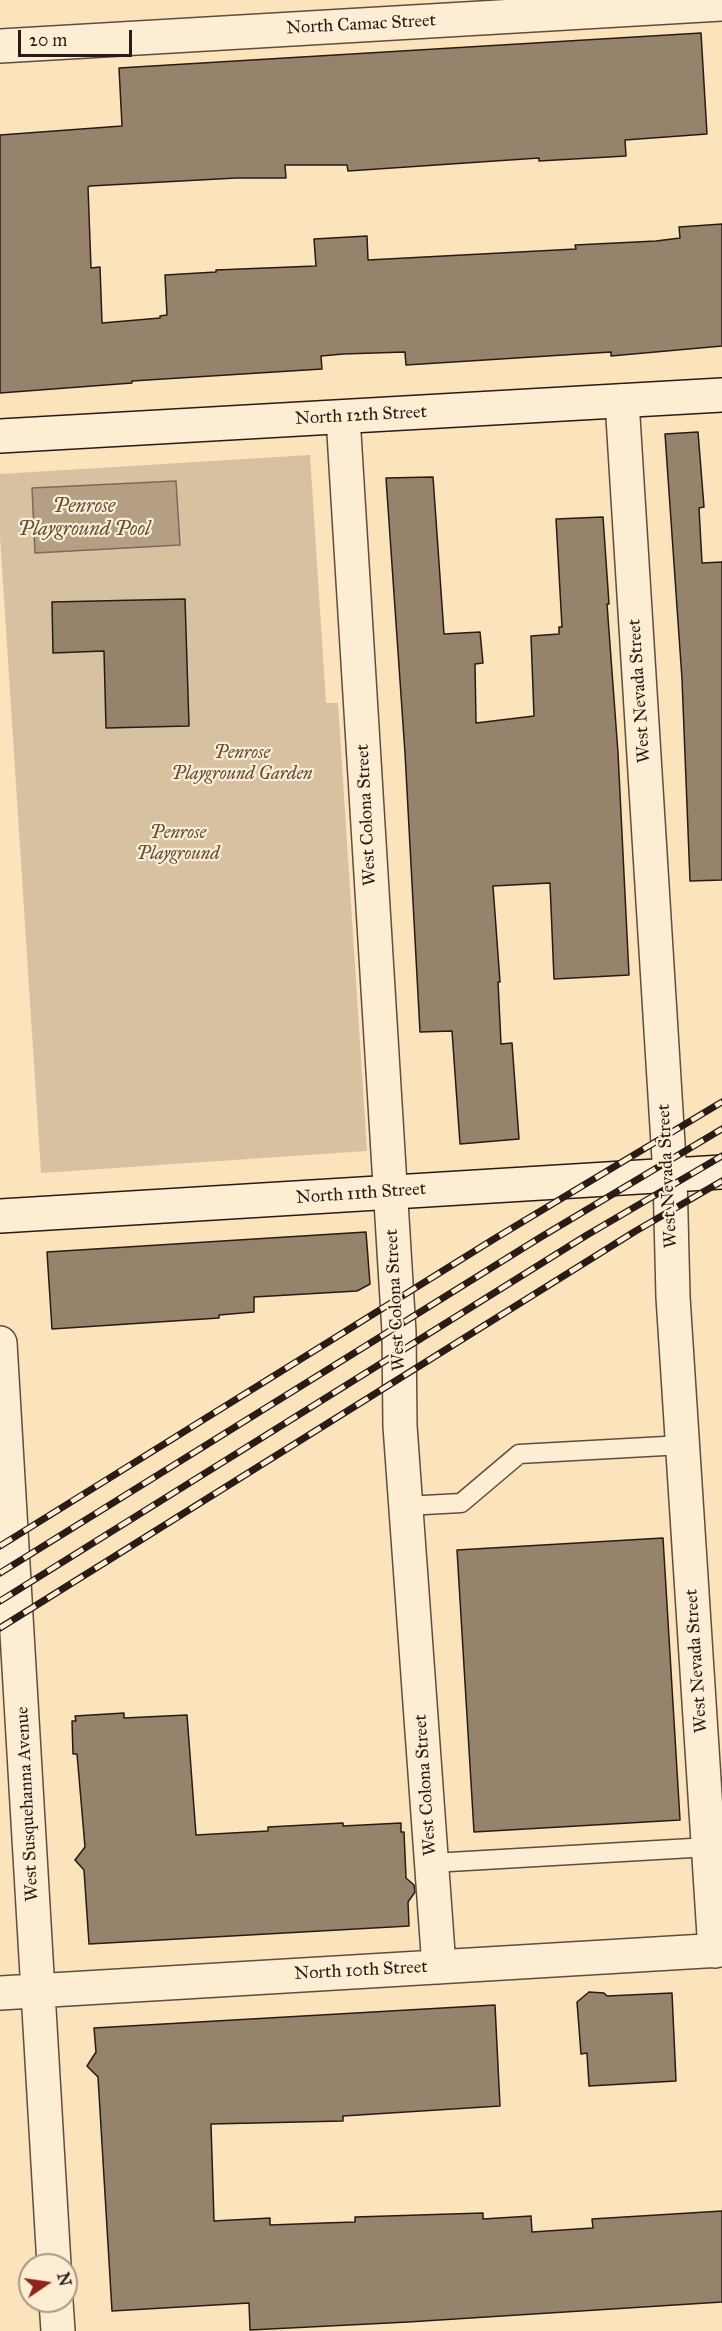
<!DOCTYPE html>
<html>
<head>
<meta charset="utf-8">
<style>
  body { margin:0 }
  #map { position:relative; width:722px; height:2331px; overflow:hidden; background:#fbe3bc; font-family:"IM FELL Great Primer",serif }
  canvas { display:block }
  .north { position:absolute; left:18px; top:2253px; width:60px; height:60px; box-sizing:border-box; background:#fcedd3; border:2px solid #a89987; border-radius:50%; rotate:77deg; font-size:16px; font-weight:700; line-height:24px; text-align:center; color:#291b16 }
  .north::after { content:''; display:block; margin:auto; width:21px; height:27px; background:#8f2418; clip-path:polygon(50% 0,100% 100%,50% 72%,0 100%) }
  .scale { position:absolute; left:18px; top:30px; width:114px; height:27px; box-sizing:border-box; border:3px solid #291b16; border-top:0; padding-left:8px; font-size:18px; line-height:21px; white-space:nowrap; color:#291b16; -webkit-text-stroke:4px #fcedd3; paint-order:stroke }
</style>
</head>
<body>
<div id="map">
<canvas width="722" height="2331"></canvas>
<div class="north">N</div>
<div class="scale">20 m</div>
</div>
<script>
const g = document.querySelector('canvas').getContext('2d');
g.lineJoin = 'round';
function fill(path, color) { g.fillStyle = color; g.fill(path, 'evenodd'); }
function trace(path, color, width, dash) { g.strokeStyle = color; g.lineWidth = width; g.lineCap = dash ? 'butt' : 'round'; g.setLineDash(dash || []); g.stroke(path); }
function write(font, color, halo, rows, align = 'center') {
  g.font = font + ' "IM FELL Great Primer",serif'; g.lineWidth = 4.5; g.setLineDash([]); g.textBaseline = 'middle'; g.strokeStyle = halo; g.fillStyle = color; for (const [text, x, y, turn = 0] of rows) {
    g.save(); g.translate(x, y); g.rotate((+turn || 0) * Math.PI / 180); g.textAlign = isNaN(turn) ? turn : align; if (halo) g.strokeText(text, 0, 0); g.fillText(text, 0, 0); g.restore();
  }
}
const green = new Path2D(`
  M310,455L326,703H338L367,1151L41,1173L0,536V474Z`);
const water = new Path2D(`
  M176,481L180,545L35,553L32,488Z`);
const building = new Path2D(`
  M701,33L707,134L625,140L626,156L539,161V158L348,171L347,165H285L286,178H236L90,186L88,187L91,268L100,267L102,323L160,318V316L167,315L165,275L216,272V270L316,266L314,239L367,236L368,260L576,249L575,245L656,241L680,238L679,227L722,224V346L611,356V352L406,365L405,352L343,354L321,356L322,369L132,381V383L0,393V135L122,126L119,68Z
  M698,432L704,507L699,508L702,563L722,562V880L690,881L682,679L665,434Z
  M433,477L444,634L480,632L483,663L475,664L476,723L534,716L531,636L559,634V627H562L556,519L603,517L609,604H607L618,753L629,975L554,979L550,883L493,886L500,982H498L501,1044L512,1043L519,1139L460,1144L452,1031L420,1032L405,753L386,478Z
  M185,599L189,726L106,728L104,651L53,653L52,602Z
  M366,1232L370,1284L357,1291L254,1297V1312L219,1315V1318L52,1329L47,1252Z
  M663,1538L680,1820L474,1832L457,1550Z
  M124,1713V1718L187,1715L196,1835L268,1831V1827L343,1823V1826L401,1823V1832H404L406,1878L414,1885L415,1892L408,1902L409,1926L89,1944L84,1870L75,1860L85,1847L77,1754H73L72,1721H76L75,1716Z
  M589,1992L604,1993L607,1996L672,1993L676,2081L589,2086L587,2053L581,2054L577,2002Z
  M495,2005L500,2106L343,2116V2121L211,2124L214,2221L270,2218V2225L324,2223L355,2222V2217L483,2213V2219L531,2216L532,2232L593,2228L592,2219L722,2211V2302L408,2322L250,2330L249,2303L112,2311L98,2077L87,2066L96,2052L94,2028Z`);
const service = new Path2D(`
  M406,1506L461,1503L519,1454L683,1445
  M432,1863L709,1847`);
const minor = new Path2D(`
  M0,46L722,4
  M622,401L670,1176L673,1297L715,1951
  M343,417L399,1332L400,1426L439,1967
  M0,1343L54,2265
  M0,1993L722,1950
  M56,2301L58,2331`);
const secondary = new Path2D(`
  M0,436L722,395
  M0,1216L722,1172`);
const rail = new Path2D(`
  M0,1546L494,1239L722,1102
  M0,1573L541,1237L722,1129
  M0,1601L587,1235L722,1156
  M0,1628L634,1232L722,1181`);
const streetNames = [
  ["North Camac Street",361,25,-3],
  ["North 12th Street",361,416,-3],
  ["West Nevada Street",640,691,-94],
  ["West Colona Street",367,815,-93],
  ["West Nevada Street",668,1176,-93],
  ["North 11th Street",361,1194,-4],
  ["West Colona Street",396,1300,-93],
  ["West Nevada Street",697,1661,-94],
  ["West Colona Street",426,1785,-94],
  ["West Susquehanna Avenue",28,1804,-93],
  ["North 10th Street",361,1971,-3]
];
const parkNames = [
  ["Penrose",242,754],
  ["Playground Garden",242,775],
  ["Penrose",178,834],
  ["Playground",178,855]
];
const waterNames = [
  ["Penrose",84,507],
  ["Playground Pool",84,530]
];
fill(green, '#d7c1a0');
fill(water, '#b49f84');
trace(water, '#7c6a58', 1.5);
fill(building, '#96836c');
trace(building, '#291b16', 1.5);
trace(service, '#5e4d40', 21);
trace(minor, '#5e4d40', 36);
trace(secondary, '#291b16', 36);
trace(service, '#fcedd3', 18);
trace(minor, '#fcedd3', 33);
trace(secondary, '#fcedd3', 33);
trace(rail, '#291b16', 7);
trace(rail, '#fcedd3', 4.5, [14]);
write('18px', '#291b16', '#fcedd3', streetNames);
write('italic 18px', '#5d4d3f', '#fcedd3', parkNames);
write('italic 20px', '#615042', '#fcedd3', waterNames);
</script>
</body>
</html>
